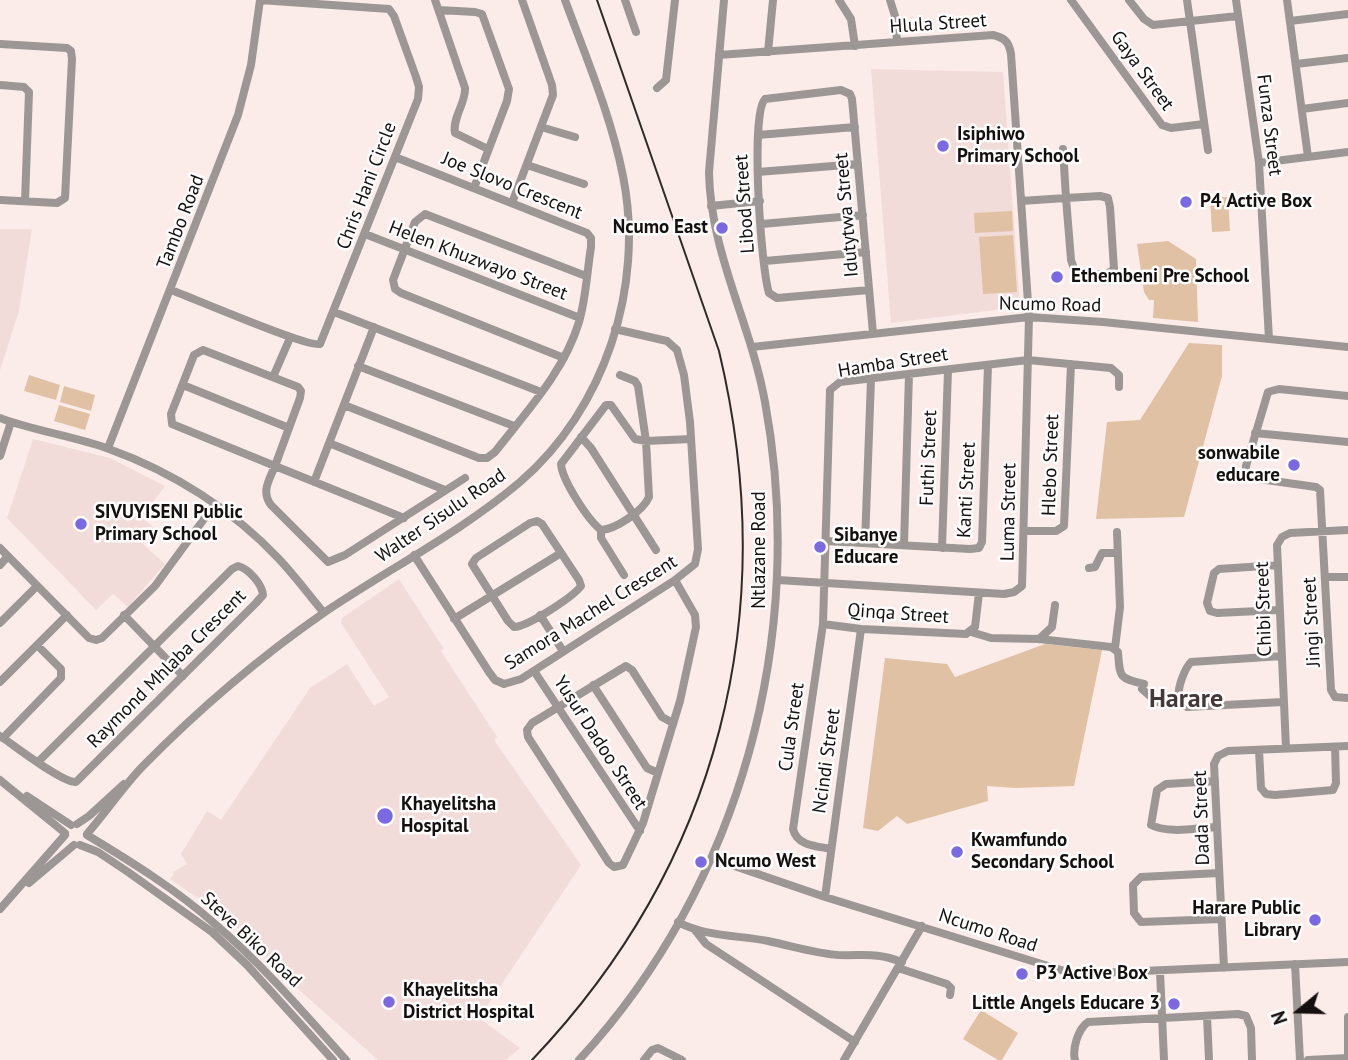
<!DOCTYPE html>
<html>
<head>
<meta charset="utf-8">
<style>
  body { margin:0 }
  #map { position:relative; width:1348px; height:1060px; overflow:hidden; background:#fbecea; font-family:"PT Sans",sans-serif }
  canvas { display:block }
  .north { position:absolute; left:1264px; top:976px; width:70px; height:70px; -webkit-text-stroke:5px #fdfdfd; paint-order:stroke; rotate:251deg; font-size:19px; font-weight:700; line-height:28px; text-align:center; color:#15100f }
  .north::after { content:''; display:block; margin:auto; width:24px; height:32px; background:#15100f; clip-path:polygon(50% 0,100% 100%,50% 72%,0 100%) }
</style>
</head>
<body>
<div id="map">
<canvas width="1348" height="1060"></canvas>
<div class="north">N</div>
</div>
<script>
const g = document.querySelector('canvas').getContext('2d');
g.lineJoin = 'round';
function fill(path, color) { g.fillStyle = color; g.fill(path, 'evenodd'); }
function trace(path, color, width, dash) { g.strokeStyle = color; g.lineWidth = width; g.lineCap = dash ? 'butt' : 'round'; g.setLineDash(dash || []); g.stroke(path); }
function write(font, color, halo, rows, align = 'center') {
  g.font = font + ' "PT Sans",sans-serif'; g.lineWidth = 5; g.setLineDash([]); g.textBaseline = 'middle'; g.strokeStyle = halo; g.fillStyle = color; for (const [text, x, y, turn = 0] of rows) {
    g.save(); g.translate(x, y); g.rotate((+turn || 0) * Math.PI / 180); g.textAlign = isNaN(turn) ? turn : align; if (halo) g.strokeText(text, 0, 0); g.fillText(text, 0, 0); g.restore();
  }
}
const built = new Path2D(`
  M871,69L1003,72L1020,307L891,323Z
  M0,229H32L19,311L0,370Z
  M33,439L110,458L165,486L142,517L156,530L143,544L165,564L128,607L113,594L96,610L7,518Z
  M399,579L444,649L441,651L497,737L494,740L581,865L479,1018L520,1048L506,1060H378L289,981L229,919L170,879L174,874L173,872L187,864L181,854L207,811L221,820L310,688L347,664L374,706L389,697L341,623L342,618Z`);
const green = new Path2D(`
  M1228,197L1230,231L1212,232L1210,198Z
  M1012,211L1013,231L975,233L974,213Z
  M1013,235L1017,292L983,294L979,237Z
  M1168,241L1196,259L1198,322L1153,318L1154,300H1149L1144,292L1137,244Z
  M1189,343L1222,345V376L1184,517L1096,519L1107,422L1140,420Z
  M29,375L60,385L56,400L24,391Z
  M64,386L95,395L91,411L60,402Z
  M59,405L90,414L85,430L54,421Z
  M1045,644L1102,650L1074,786L1015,788L987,786L988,801L907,824L897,816L878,831L863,828L885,658L947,664L955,677Z
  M981,1010L1018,1033L1002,1060H998L963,1039Z`);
const minor = new Path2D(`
  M435,0L465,88C466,103 452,118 455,133L488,149
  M625,0L636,32
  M839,0L851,19L855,46
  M890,0L895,16L897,42
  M1071,0L1162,125L1171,128L1204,124
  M1129,0L1144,19L1153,25L1238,16
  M1187,0L1208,150
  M1236,0L1259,163L1269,339
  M1287,0L1308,157
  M439,10L475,12L482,14L509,89L507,101L474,188
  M1290,21L1348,14
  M0,44L67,48L71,51L72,59L65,198L57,203L0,200
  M768,52L773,0
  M719,55L993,35C1005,38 1009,42 1011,54L1029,317L1022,586L1014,592L1004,594L778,580
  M1296,64L1348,58
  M0,85L24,87L29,92L25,201
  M657,88L666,80L675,0
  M1302,109L1348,103
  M541,127L575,137
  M758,135L855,127
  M1259,163L1348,152
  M527,165L584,184
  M758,172L858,164
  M1100,196L1108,198L1110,207L1114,269L1106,275L1081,273L1074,269L1071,260L1066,198Z
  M1021,201L1066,198L1063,149
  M512,203L553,95L552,85L522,0
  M711,206L760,201
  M762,224L863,215
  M365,234L580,318
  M765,261L866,252
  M171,290C193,298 308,348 320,344L418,99L419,87L416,77L394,16L389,9L260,0
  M869,290L777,298L769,293C761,269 750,114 765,99L841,90L850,94L852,99C859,177 866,255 873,333
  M334,312L541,392
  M752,347L1029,317L1103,322L1348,347
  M203,350L298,387L301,391L300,398L275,466L172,424L171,414L194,355Z
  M564,358L401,293L395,289L393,280L415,222L425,214L586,276
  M358,366L514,426
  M273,377L290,338
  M183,385L289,428
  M1348,396L1279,389L1268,392L1246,466V474L1252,478L1316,487L1320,490L1331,690L1335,697L1348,698
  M344,405L479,458H487L495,452C526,412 564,372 579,322C586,298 587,272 591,247V238L587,233L395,157
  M0,418C35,431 73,436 109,449C173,472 233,510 279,559C295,576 309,595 324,613
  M1255,433L1348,442
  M581,437L591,448L656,550
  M329,443L445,490
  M108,448L238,115L251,65L260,0
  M0,456L11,422
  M314,482L374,327
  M404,518L275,466C269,480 261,492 271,505L328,562L345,555L465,478
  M537,521L542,524L579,580L581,586C573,597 527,627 514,627L508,621L472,564L476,558L530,523Z
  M601,530C616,529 643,511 649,497L646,441L638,386L635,381L620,375
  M1024,531H1056L1064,526L1071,364
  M826,541L970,549L979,548L982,542L988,365
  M865,543L871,379
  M904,545L909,374
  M0,548L89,638L96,640L102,638L155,586L215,504
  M942,548L948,370
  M414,555L489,672L495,680L504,684L521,679L675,580L695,564L698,549L690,422L684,375L677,350L667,341L615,329
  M0,565L8,556
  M1278,565L1219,569L1214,573L1207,603L1210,611L1217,613L1280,610
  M1089,568L1095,567L1102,553H1117
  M624,575L601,538V530C588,520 562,480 561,464L606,405H611L635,439L646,441L691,439
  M1326,577H1348
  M124,615L183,676
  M540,615L563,651
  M454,619L561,553
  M0,623L37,586
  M823,624L861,629L966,634L975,627L979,593
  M971,632L991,638L1039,639L1111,647L1118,652C1120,677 1118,678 1144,684
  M1039,639L1052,627L1055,605
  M1115,648L1120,607L1117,532
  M1282,656L1191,662C1185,668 1177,688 1179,697C1180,703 1183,704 1187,707L1283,702
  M534,671L640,831
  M0,682L67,615
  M593,685L647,768L658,773
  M1142,689C1154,700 1164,710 1181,703
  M673,723L662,717L632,670L626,666L532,723L527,730L528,737L609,863L614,867L623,865L643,823L680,701L696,627L695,615L675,580
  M0,736C14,745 62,783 76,782L256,603L263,595C262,584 249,569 238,566L232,569L38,762
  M3,738L61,678V669L37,645
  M1286,748L1277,545L1282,537L1290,533L1348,530
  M1259,750L1261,788L1266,794L1275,795L1333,790L1336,783L1335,747
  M0,780L65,833
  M1215,781L1166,784L1157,790L1151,825C1170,834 1195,828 1216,827
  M27,796L71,825
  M77,824L89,816L124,784
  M87,834C106,812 123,787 142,767C198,710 260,657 325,612C389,569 461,532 520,482C605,409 645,286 623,176C611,116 586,57 565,0
  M87,835C130,861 177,890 215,924C263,965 304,1013 346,1060
  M80,845L98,852L128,872L212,932L247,965L333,1060
  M831,849C817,846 797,846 793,829L823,624L830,390L840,382L1028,360L1111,368L1119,375V387
  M711,858L825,897L1074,974L1348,962
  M1219,873L1141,877L1133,885L1134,913L1141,922L1221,919
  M29,883L74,845
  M825,897L861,629
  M0,909L65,835
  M678,922C706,937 738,935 768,941C792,946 814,953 838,955C864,956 876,952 902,962
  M695,930L706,944L855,1042
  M1295,964L1300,1060
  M898,968L947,984L951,988L950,995
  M1224,968L1214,764L1218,756L1228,751L1348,746
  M1160,971L1164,1060
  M1207,1016L1209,1060
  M1348,1058V1017
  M579,1060C741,885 808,635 765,402C751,324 710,252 709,172L724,0
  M644,1060L652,1050L658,1048L682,1060
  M844,1060L922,926
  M1075,1060C1072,1049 1078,1029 1088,1022L1238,1014L1246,1016L1251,1028L1252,1060
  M1308,1060L1348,1058`);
const rail = new Path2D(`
  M532,1060C719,863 782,615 719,351L597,0`);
const markers = [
  [943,146,7,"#7b68e3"],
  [1186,202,7,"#7b68e3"],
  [722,228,7,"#7b68e3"],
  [1057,277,7,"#7b68e3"],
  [1294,465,7,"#7b68e3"],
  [81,524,7,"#7b68e3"],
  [820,547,7,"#7b68e3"],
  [385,816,9,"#7b68e3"],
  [957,852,7,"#7b68e3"],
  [701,862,7,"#7b68e3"],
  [1315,920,7,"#7b68e3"],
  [1022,974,7,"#7b68e3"],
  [389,1002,7,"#7b68e3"],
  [1174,1004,7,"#7b68e3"]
];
const streetNames = [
  ["Hlula Street",938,24,-4],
  ["Gaya Street",1142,71,54],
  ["Funza Street",1269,125,83],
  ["Chris Hani Circle",367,186,-69],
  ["Joe Slovo Crescent",512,186,22],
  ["Libod Street",745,204,-94],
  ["Idutytwa Street",847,215,-95],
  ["Tambo Road",181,222,-69],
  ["Helen Khuzwayo Street",478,261,21],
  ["Ncumo Road",1050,305,1],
  ["Hamba Street",893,363,-9],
  ["Futhi Street",929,458,-88],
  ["Hlebo Street",1051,465,-88],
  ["Kanti Street",967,490,-87],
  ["Luma Street",1009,512,-89],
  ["Walter Sisulu Road",441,516,-34],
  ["Ntlazane Road",760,550,-90],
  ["Chibi Street",1264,609,-92],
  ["Samora Machel Crescent",591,613,-32],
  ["Qinqa Street",898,614,4],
  ["Jingi Street",1312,622,-93],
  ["Raymond Mhlaba Crescent",167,669,-45],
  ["Cula Street",792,727,-82],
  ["Yusuf Dadoo Street",600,743,57],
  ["Ncindi Street",827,761,-82],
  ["Dada Street",1202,818,-92],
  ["Ncumo Road",988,931,18],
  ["Steve Biko Road",251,940,43]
];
const poiNames = [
  ["Isiphiwo",957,135],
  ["Primary School",957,157],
  ["P4 Active Box",1200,202],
  ["Ncumo East",708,228,"right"],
  ["Ethembeni Pre School",1071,277],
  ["sonwabile",1280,454,"right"],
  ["educare",1280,476,"right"],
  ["SIVUYISENI Public",95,513],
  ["Primary School",95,535],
  ["Sibanye",834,536],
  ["Educare",834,558],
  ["Khayelitsha",401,805],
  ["Hospital",401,827],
  ["Kwamfundo",971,841],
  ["Secondary School",971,863],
  ["Ncumo West",715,862],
  ["Harare Public",1301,909,"right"],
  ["Library",1301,931,"right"],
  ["P3 Active Box",1036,974],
  ["Khayelitsha",403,991],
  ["District Hospital",403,1013],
  ["Little Angels Educare 3",1160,1004,"right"]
];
const districtNames = [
  ["Harare",1186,700]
];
fill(built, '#f2dcd9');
fill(green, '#e1c1a3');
trace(minor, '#9c9794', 8);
trace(rail, '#2f2928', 2);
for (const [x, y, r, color] of markers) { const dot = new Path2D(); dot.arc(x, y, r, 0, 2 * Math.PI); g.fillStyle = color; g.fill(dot); trace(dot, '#fdfdfd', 2.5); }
write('19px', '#15100f', '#fdfdfd', streetNames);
write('bold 19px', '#15100f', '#fdfdfd', poiNames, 'left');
write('bold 26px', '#443938', '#fdfdfd', districtNames);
</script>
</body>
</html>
